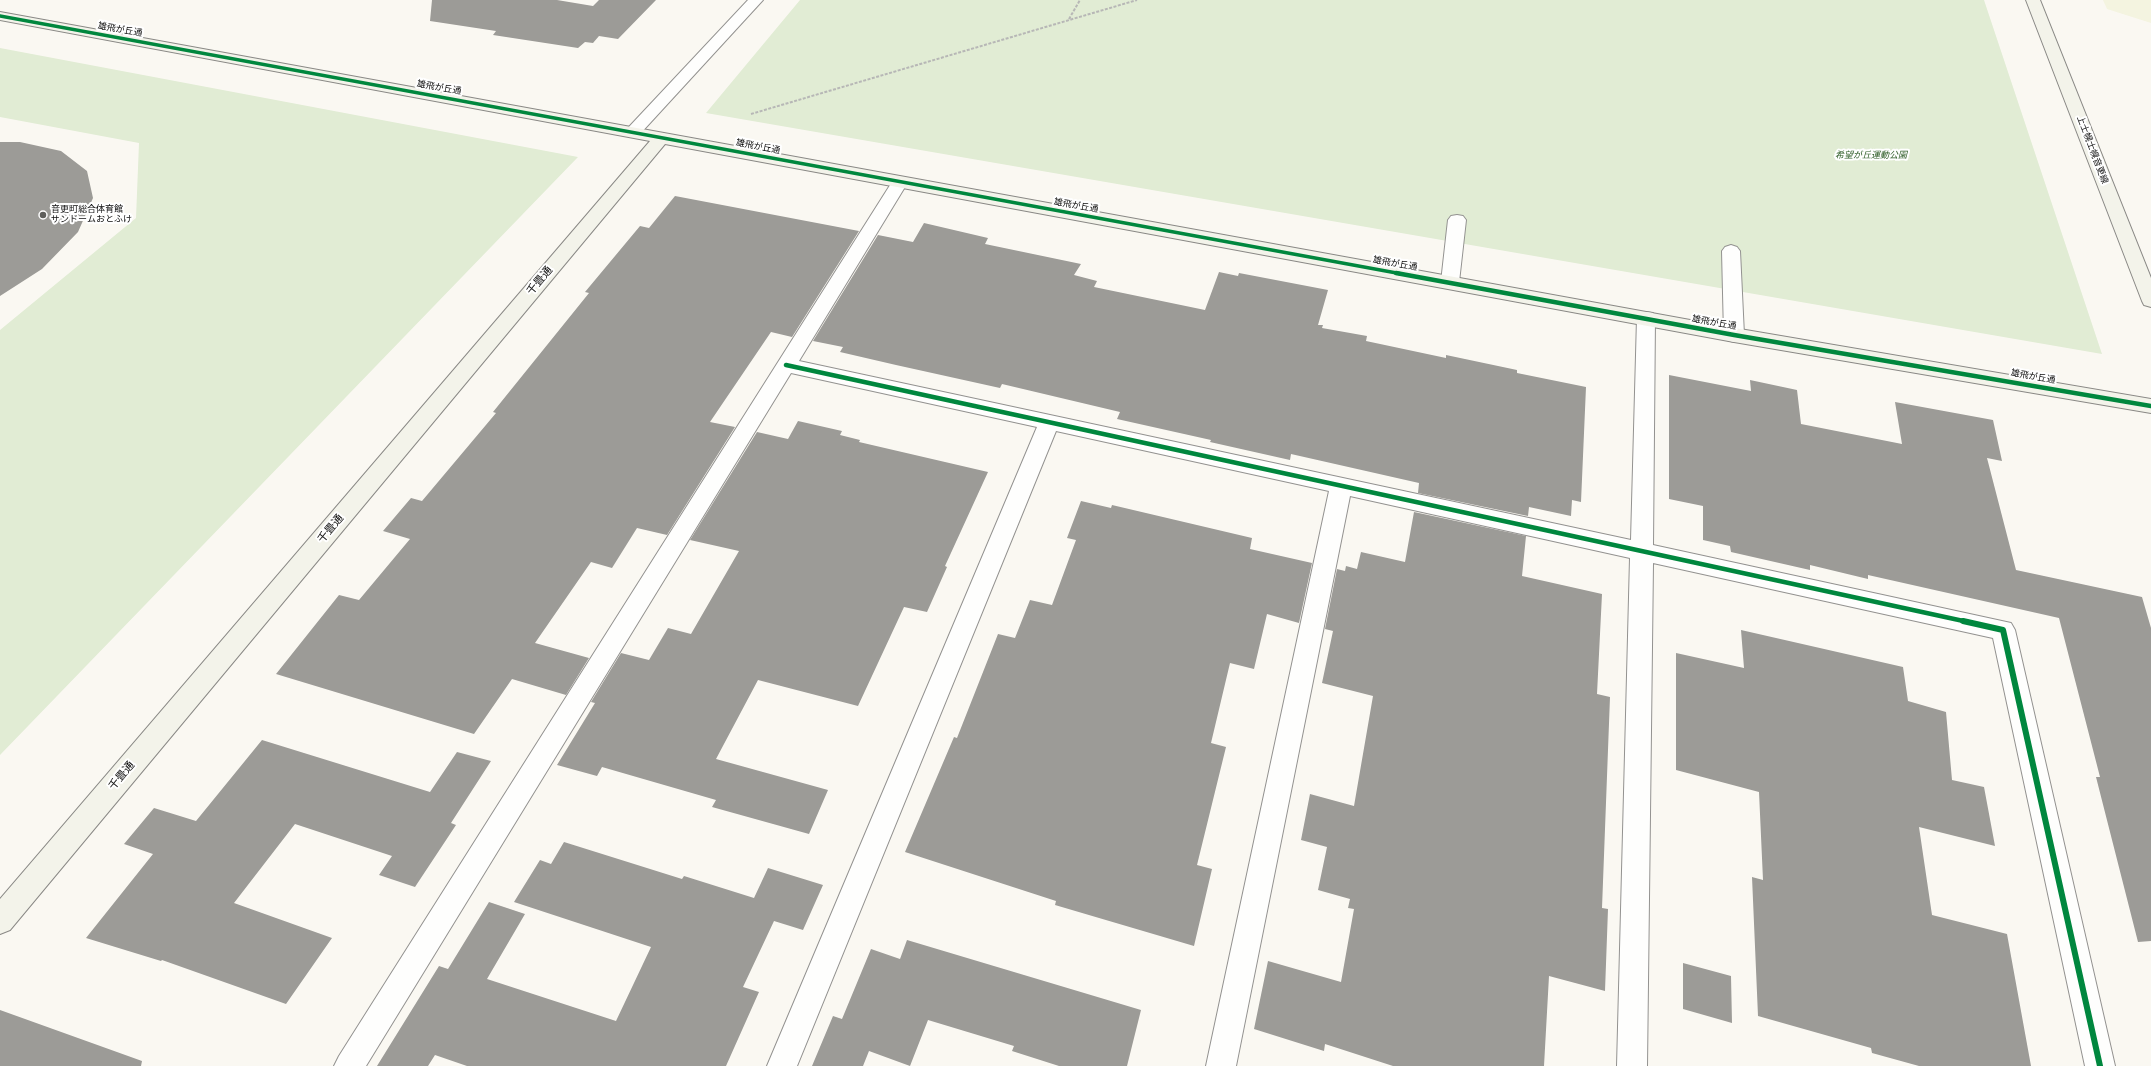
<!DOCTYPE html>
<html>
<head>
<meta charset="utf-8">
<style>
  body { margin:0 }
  canvas { display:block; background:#faf8f2 }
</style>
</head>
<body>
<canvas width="2151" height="1066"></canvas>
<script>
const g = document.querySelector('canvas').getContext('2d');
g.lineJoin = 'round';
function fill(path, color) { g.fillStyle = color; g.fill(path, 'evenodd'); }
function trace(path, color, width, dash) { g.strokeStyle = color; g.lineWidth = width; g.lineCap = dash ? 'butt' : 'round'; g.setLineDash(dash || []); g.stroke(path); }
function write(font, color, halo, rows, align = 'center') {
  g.font = font + ' "Source Serif 4","Noto Sans JP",serif'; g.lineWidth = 4; g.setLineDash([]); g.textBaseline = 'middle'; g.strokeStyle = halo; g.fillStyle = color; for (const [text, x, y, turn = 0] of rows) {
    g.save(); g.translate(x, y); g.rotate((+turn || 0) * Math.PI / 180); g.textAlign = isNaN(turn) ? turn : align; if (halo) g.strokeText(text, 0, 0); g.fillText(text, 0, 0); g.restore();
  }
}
const farmland = new Path2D(`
  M2103,0H2151V23L2107,9Z`);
const green = new Path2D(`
  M800,0H1984L2102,354L706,113Z
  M0,48L578,157L0,755V330L136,218L139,143L0,117Z`);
const building = new Path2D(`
  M432,0H557L593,6L599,0H656L618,39L599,36L593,43L585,42L578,48L493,35L496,31L430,21Z
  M0,142H20L61,151L87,171L93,198L78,232L42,269L0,296Z
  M675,196L859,231L792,337L771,332L710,422L735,427L667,535L637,528L612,568L591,562L535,643L589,658L566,695L512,679L474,734L276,674L339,595L359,600L410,539L383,531L411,498L422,501L496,413L493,412L589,293L585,292L640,226L649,228Z
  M924,223L988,238L985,244L1081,264L1074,275L1097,281L1094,287L1205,310L1219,272L1238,276L1239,273L1328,290L1318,325H1323L1322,328L1367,336L1366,341L1446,358V355L1517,370V373L1586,387L1581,502L1572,500L1571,516L1529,507L1528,516L1418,493L1419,483L1291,454L1290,460L1210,442L1211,440L1117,419L1120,412L1002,384L1000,388L896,365L840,352L843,347L813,341L878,235L913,242Z
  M1669,375L1751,391L1750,380L1797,390L1801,424L1902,444L1895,402L1993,420L2002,461L1987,458L2016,570L2142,597L2151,628V941L2138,942L2096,777H2100L2059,618L1868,575V579L1810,565V570L1731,552L1730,546L1703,540V506L1669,499Z
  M798,421L842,431L840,435L860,440L859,442L988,472L945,566L947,567L927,612L904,607L858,706L758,680L716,759L828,790L809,834L712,807L716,800L602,767L597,776L557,765L595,703L591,702L621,653L649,660L668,628L691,634L739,551L690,540L757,432L788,439Z
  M1081,501L1111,508L1112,505L1252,538L1250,549L1312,563L1299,623L1267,614L1254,669L1230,663L1211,743L1226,747L1197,865L1212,869L1194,946L1055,905L1056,901L905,852L954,737L957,738L998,634L1015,638L1030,600L1052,605L1076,540L1067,538Z
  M1414,512L1526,536L1522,576L1602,594L1597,694L1610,697L1602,908L1608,909L1605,991L1549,976L1544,1066H1393L1325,1044L1324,1051L1254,1029L1268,961L1341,982L1354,909L1348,908L1350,899L1318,890L1327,847L1301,840L1310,794L1354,806L1373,696L1322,683L1333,631L1325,629L1337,569L1345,571L1346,566L1357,569L1361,552L1405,562Z
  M1741,630L1903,667L1908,701L1946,712L1952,780L1984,787L1995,846L1919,827L1932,915L2007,934L2031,1066H1919L1872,1053L1871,1048L1758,1016L1752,877L1763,880L1759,792L1676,770V653L1744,668Z
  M262,740L430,792L457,752L491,761L451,823L456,825L415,887L379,875L392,856L295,824L234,903L332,938L286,1004L162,960L161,961L86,938L153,854L124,844L154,808L196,821Z
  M564,842L682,879L684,876L754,898L768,868L823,885L803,930L774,921L743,987L759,992L726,1066H467L435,1055L428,1066H377L439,966L448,969L489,902L525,914L487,979L616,1021L651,947L514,902L540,860L551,864Z
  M907,940L1141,1010L1127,1066H1059L1012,1051L1014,1046L928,1020L910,1066L869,1051L863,1066H812L833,1016L842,1019L871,949L900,959Z
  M1683,963L1731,976L1732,1023L1683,1009Z
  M0,1010L142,1061L141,1066H0Z`);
const path = new Path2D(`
  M1069,19L1080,0
  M751,114L1137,0`);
const lane = new Path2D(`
  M1457,215L1463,216L1466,220L1459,282L1457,286L1450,288L1443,286L1441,282L1448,220L1451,216Z
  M1731,245L1737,247L1740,251L1744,335L1741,340L1734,342L1727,340L1724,335L1722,251L1725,247Z`);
const street = new Path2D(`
  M748,0H763L639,135H627L625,132L627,129Z
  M900,177L906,178L908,182L799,361L1631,540L1637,318L1639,313L1646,312L1653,313L1655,318L1653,545L2011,623L2015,630L2115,1066H2085L1993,638L1653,563L1647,1066H1617L1630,558L1350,496L1236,1066H1206L1329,491L1056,431L797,1066H767L1037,427L791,373L366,1066H334L339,1056L892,182L894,178Z`);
const secondary = new Path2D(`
  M2026,0H2040L2151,278V307L2144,305L2142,301Z
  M0,12L1734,328L2151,399V413L1734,342L665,144L10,930L0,934V899L650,141L0,20Z`);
const cyclewayFar2 = new Path2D(`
  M0,16L1402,274`);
const cyclewayFar1 = new Path2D(`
  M1396,273L1734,335L2151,406
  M786,365L1968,622`);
const cycleway = new Path2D(`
  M1963,621L2003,630L2100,1066`);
const markers = [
  [43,215,4,"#5f5f5c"]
];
const farStreetnames = [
  ["雄飛が丘通",120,30,10],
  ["雄飛が丘通",439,88,10],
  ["雄飛が丘通",758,147,11],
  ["上士幌士幌音更線",2092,150,69],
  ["雄飛が丘通",1076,206,10],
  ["雄飛が丘通",1395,264,10],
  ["雄飛が丘通",1714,323,10],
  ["雄飛が丘通",2033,377,10]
];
const farParknames = [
  ["希望が丘運動公園",1871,156]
];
const farPoinames = [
  ["音更町総合体育館",51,210],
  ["サンドームおとふけ",51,220]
];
const streetNames = [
  ["千畳通",540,281,-50],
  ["千畳通",331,529,-50],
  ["千畳通",122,776,-50]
];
fill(farmland, '#f4f4e0');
fill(green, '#e1ecd4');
fill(building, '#9c9b97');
trace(lane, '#939290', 2);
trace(street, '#939290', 2);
trace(secondary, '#8a8986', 2);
trace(path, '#b7b7b6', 2, [3, 1.5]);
fill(lane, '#fefefd');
fill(street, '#fefefd');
fill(secondary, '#f3f3ea');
trace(cyclewayFar2, '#00873e', 3.5);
trace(cyclewayFar1, '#00873e', 4.5);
trace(cycleway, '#00873e', 6);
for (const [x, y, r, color] of markers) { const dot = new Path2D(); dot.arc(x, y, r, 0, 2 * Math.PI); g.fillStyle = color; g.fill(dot); trace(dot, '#fff', 1.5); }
write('9px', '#0c0c0c', '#fff', farStreetnames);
write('italic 9px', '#2c5b25', '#fff', farParknames);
write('9px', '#0c0c0c', '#fff', farPoinames, 'left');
write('11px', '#0c0c0c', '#fff', streetNames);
</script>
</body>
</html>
